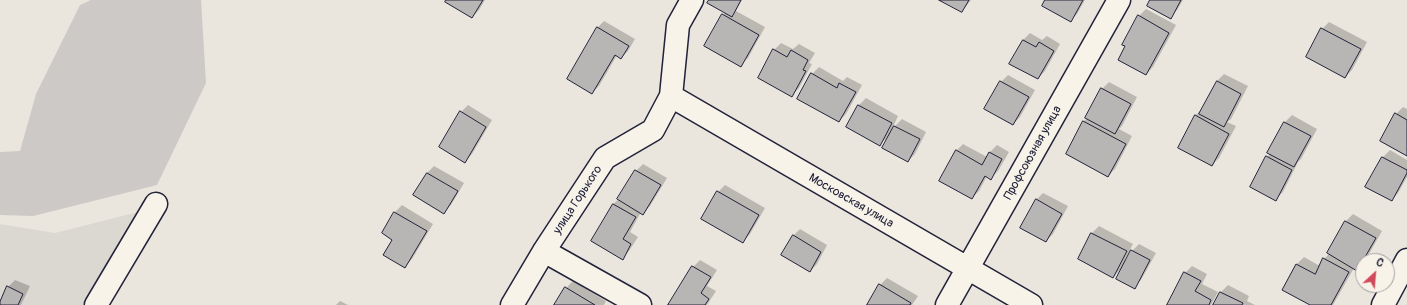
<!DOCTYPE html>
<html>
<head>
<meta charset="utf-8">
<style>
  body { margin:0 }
  #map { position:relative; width:1407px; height:305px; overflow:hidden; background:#eae6de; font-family:Pangolin,sans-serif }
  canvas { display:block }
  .north { position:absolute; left:1355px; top:253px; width:40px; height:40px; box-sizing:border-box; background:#f7f3e8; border:1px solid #a29fa3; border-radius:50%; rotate:26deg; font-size:11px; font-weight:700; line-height:16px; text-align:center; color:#22223b }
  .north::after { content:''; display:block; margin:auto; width:14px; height:18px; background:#d1495b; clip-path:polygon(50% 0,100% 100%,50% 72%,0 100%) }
</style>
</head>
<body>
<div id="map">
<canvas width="1407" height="305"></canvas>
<div class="north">С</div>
</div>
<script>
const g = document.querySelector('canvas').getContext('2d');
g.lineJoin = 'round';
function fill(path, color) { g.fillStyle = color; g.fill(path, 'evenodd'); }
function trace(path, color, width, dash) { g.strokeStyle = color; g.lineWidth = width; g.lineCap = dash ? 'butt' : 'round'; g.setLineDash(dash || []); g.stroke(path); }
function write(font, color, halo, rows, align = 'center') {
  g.font = font + ' Pangolin,sans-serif'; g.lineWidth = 3; g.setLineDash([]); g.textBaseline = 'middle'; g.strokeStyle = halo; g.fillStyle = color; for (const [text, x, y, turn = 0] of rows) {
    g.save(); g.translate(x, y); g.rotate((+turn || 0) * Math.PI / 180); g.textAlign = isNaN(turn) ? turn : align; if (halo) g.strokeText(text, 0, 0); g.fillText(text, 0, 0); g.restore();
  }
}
const built = new Path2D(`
  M138,212L82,305H0V224L55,233Z`);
const green = new Path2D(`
  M91,0H201L206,83L157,185L33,216L0,215V152L20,151L36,94L80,5Z`);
const shadow = new Path2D(`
  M447,0H485L479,10L472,17Z
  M710,0H742L736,11L765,27L748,58L740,65L705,45L725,12Z
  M941,0H971L962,11Z
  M1047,0H1085L1077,14L1070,21Z
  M1152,0H1183L1177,10L1170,18Z
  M1146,9L1176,25L1153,67L1146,74L1139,16Z
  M604,21L635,39L628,51L621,58L617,55L599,86L592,93L597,28Z
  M1329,22L1367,42L1352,70L1345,77L1322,29Z
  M1030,33L1042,40L1047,36L1060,44L1045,71L1038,78L1023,40Z
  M781,43L793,49L799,44L815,53L809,63L812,64L799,88L792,95L759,77L774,50Z
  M819,67L843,81L847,77L862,85L846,114L839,121L812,74Z
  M1224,74L1248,86L1231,119L1227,122L1236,126L1219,158L1212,165L1195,116L1202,109L1217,81Z
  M1008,75L1035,90L1020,117L1013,124L1001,82Z
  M1109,82L1137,97L1122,126L1119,129L1132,136L1115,169L1108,176L1067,154L1084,121L1088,118L1102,89Z
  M866,98L898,116L892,129L902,119L926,132L915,154L908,161L890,135L879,145L847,127L859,105Z
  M468,105L492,120L472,154L465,161L461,112Z
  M1403,107L1407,109V155L1396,114Z
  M1292,115L1317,129L1301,159L1298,162L1283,192L1276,199L1267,157L1271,153L1269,152L1285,122Z
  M963,144L987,157L990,152L997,145L1009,152L998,171L991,178L987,176L979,191L972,198L956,151Z
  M1390,150L1407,160V177L1398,193L1391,200L1367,187L1383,157Z
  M643,164L667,178L650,206L643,214L641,212L630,232L638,237L629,251L622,258L592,241L613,204L619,199L636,171Z
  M434,166L464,183L451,205L444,212L414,195L427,173Z
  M725,185L765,208L750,234L743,241L718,192Z
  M1043,193L1068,206L1053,234L1046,241L1036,200Z
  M402,205L433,224L412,259L405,266L394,239L383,233L395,212Z
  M1353,214L1382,231L1365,261H1363V263L1357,269L1354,268L1333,305H1312L1284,290L1297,264L1304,257L1320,266L1324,259L1329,254L1328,253L1346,221Z
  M1099,226L1133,244L1125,259L1127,260L1132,251L1139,244L1156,253L1141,280L1134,287L1123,267L1113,277L1079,259L1092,233Z
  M800,229L827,245L817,264L810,271L793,236Z
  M700,260L717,270L707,286L716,291L707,305H670L693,267Z
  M1192,266L1207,274L1202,284L1218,292L1211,305H1168L1185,273Z
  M887,278L918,296L912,305H868L880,285Z
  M15,280L30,286L21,305H0L8,287Z
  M573,281L606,301L604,305H555L566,288Z
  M1228,285L1249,296L1247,301L1255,305H1214L1221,292Z
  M340,301L348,305H336Z`);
const building = new Path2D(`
  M446,0H483L472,18L445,2Z
  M709,0H741L732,17L707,3Z
  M939,0H969L962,12Z
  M1045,0H1083L1071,22L1042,6Z
  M1150,0H1181L1171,19L1147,6Z
  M722,14L759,35L741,67L704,46Z
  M1138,15L1169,33L1146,75L1118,60L1125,46L1122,45Z
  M597,27L629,46L621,59L615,55L592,94L567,79Z
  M1321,28L1361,49L1345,78L1306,57Z
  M1023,40L1036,47L1039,42L1054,51L1038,79L1009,64Z
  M773,49L787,57L791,50L808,60L803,70L806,71L792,97L758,78Z
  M811,73L837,88L839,83L856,92L839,122L797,99Z
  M1000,81L1029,97L1013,125L984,109Z
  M1217,81L1241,94L1224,127L1199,114Z
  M1101,88L1131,104L1115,134L1085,118Z
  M858,105L892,123L880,146L846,127Z
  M460,111L486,127L465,163L439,147Z
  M1395,113L1407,120V156L1380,141Z
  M1195,115L1229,134L1212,166L1178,148Z
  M1083,121L1126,144L1108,177L1066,154Z
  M1284,122L1311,136L1294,167L1267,153Z
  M894,126L920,139L908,162L882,148Z
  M956,150L982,165L989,152L1002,159L991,180L985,176L972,199L939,181Z
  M1266,156L1292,170L1276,201L1250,187Z
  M1382,157L1407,170V173L1392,201L1365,187Z
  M635,170L661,185L643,215L617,199Z
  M427,173L458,191L444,214L413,195Z
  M717,191L759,215L743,243L701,219Z
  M1036,199L1062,214L1046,242L1020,228Z
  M613,204L636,217L623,239L631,244L623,260L591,241Z
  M394,212L427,231L405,268L383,255L392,240L382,233Z
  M1345,221L1376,238L1357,271L1327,253Z
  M1091,233L1127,251L1113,278L1078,259Z
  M793,235L821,252L810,272L781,255Z
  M1131,250L1150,260L1135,289L1116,279Z
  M1323,258L1349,272L1331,305H1310L1282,290L1296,264L1315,274Z
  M692,266L711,277L701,293L709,299L705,305H668Z
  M1184,272L1201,281L1195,291L1211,300L1209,305H1167Z
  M879,284L911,303L910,305H867Z
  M7,286L23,294L18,305H0V302Z
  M565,287L595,305H554Z
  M1220,292L1243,303L1242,305H1213Z`);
const minor = new Path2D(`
  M671,96L1031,305
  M544,251L640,305
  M96,305L156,204
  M512,305L544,251L605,158L653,130L671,96L678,25L692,0
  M947,305L1119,0
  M1383,305L1407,260`);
const streetNames = [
  ["Профсоюзная улица",1033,153,-61],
  ["улица Горького",578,200,-57],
  ["Московская улица",851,201,30]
];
fill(built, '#dbd8d2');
fill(green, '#cdc9c6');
fill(shadow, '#0003');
fill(building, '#b8b6b5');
trace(building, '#22223b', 1);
trace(minor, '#22223b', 25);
trace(minor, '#f7f3e8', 22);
write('12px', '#22223b', '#f7f3e8', streetNames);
</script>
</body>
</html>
